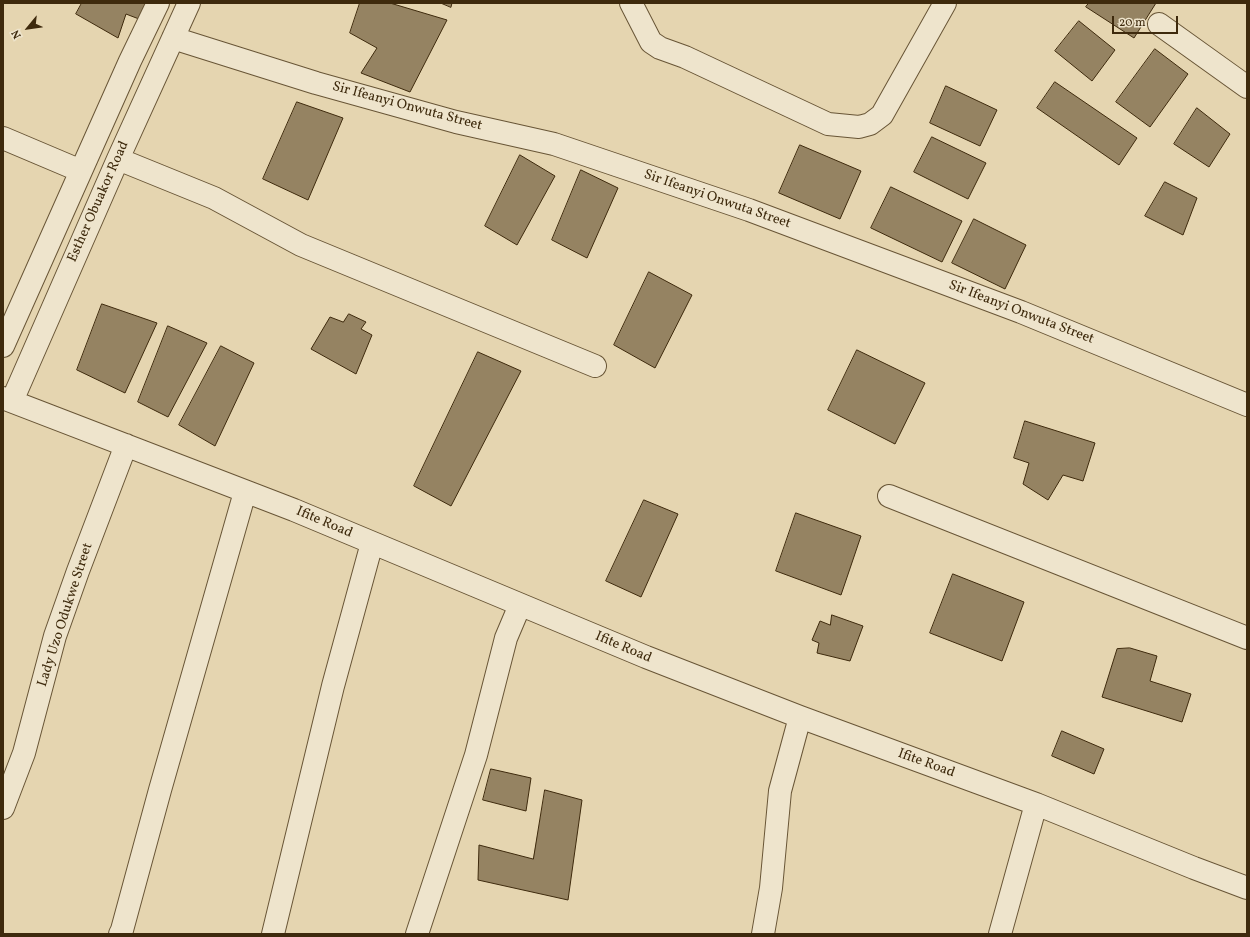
<!DOCTYPE html>
<html>
<head>
<meta charset="utf-8">
<style>
  body { margin:0 }
  #map { position:relative; width:1250px; height:937px; overflow:hidden; background:#e5d5b0; font-family:Vollkorn,serif }
  canvas { display:block }
  .frame { position:absolute; inset:0; border:4px solid #3e2a0d; pointer-events:none }
  .north { position:absolute; left:8px; top:8px; width:40px; height:40px; -webkit-text-stroke:3px #eee4cc; paint-order:stroke; rotate:241deg; font-size:11px; font-weight:700; line-height:16px; text-align:center; color:#3e2a0d }
  .north::after { content:''; display:block; margin:auto; width:14px; height:18px; background:#3e2a0d; clip-path:polygon(50% 0,100% 100%,50% 72%,0 100%) }
  .scale { position:absolute; left:1112px; top:16px; width:66px; height:18px; box-sizing:border-box; border:2px solid #3e2a0d; border-top:0; padding-left:5px; font-size:12px; line-height:14px; white-space:nowrap; color:#3e2a0d; -webkit-text-stroke:3px #eee4cc; paint-order:stroke }
</style>
</head>
<body>
<div id="map">
<canvas width="1250" height="937"></canvas>
<div class="frame"></div>
<div class="north">N</div>
<div class="scale">20 m</div>
</div>
<script>
const g = document.querySelector('canvas').getContext('2d');
g.lineJoin = 'round';
function fill(path, color) { g.fillStyle = color; g.fill(path, 'evenodd'); }
function trace(path, color, width, dash) { g.strokeStyle = color; g.lineWidth = width; g.lineCap = dash ? 'butt' : 'round'; g.setLineDash(dash || []); g.stroke(path); }
function write(font, color, halo, rows, align = 'center') {
  g.font = font + ' Vollkorn,serif'; g.lineWidth = 3; g.setLineDash([]); g.textBaseline = 'middle'; g.strokeStyle = halo; g.fillStyle = color; for (const [text, x, y, turn = 0] of rows) {
    g.save(); g.translate(x, y); g.rotate((+turn || 0) * Math.PI / 180); g.textAlign = isNaN(turn) ? turn : align; if (halo) g.strokeText(text, 0, 0); g.fillText(text, 0, 0); g.restore();
  }
}
const building = new Path2D(`
  M82,3H146L139,19L126,14L118,38L76,14Z
  M360,3H390L447,20L410,92L361,73L377,48L350,33Z
  M441,3H452L451,7Z
  M1089,3H1156L1134,38L1086,7Z
  M1079,21L1115,50L1092,81L1055,51Z
  M1155,49L1188,74L1150,127L1116,102Z
  M1055,82L1137,138L1119,165L1037,108Z
  M946,86L997,110L980,146L930,123Z
  M297,102L343,118L308,200L263,179Z
  M1197,108L1230,134L1209,167L1174,144Z
  M932,137L986,163L968,199L914,172Z
  M800,145L861,171L840,219L779,193Z
  M520,155L555,176L517,245L485,226Z
  M581,170L618,188L587,258L552,240Z
  M1165,182L1197,198L1183,235L1145,216Z
  M891,187L962,221L942,262L871,228Z
  M974,219L1026,245L1005,289L952,263Z
  M649,272L692,295L655,368L614,345Z
  M102,304L157,323L125,393L77,370Z
  M349,314L366,322L361,329L372,335L356,374L311,349L330,317L343,322Z
  M168,326L207,343L168,417L138,402Z
  M221,346L254,363L215,446L179,425Z
  M857,350L925,383L895,444L828,410Z
  M478,352L521,371L451,506L414,486Z
  M1025,421L1095,443L1083,481L1063,475L1048,500L1023,484L1029,463L1014,458Z
  M644,500L678,514L641,597L606,581Z
  M796,513L861,536L841,595L776,571Z
  M953,574L1024,602L1002,661L930,633Z
  M832,615L863,626L850,661L817,653L819,643L812,640L820,621L830,625Z
  M1130,648L1157,656L1150,681L1191,694L1182,722L1102,697L1117,649Z
  M1062,731L1104,749L1094,774L1052,756Z
  M491,769L531,778L526,811L483,800Z
  M545,790L582,800L568,900L478,880L479,845L533,859Z`);
const minor = new Path2D(`
  M631,3L651,42L660,48L685,57L828,124L859,127L870,124L882,115L945,3
  M1159,24L1247,87
  M173,38L316,83L456,122L554,144L749,210L1021,312L1247,405
  M3,138L81,171
  M118,159L214,198L301,245L595,366
  M3,346L130,61L158,3
  M3,398L294,510L646,657L800,717L1036,804L1194,868L1247,888
  M12,401L118,159L189,3
  M889,496L1247,638
  M3,808L24,753L55,636L78,571L126,445
  M120,934L122,930L160,790L245,492
  M273,934L333,686L372,543
  M417,934L476,755L506,638L520,605
  M763,934L771,888L780,791L800,717
  M1000,934L1036,804`);
const streetNames = [
  ["Sir Ifeanyi Onwuta Street",407,107,15],
  ["Sir Ifeanyi Onwuta Street",717,200,19],
  ["Esther Obuakor Road",99,202,-66],
  ["Sir Ifeanyi Onwuta Street",1021,313,21],
  ["Ifite Road",324,523,23],
  ["Lady Uzo Odukwe Street",66,615,-72],
  ["Ifite Road",623,648,23],
  ["Ifite Road",926,764,20]
];
fill(building, '#958362');
trace(building, '#3e2a0d', 1);
trace(minor, '#685536', 24);
trace(minor, '#eee4cc', 22);
write('14px', '#3e2a0d', '#eee4cc', streetNames);
</script>
</body>
</html>
